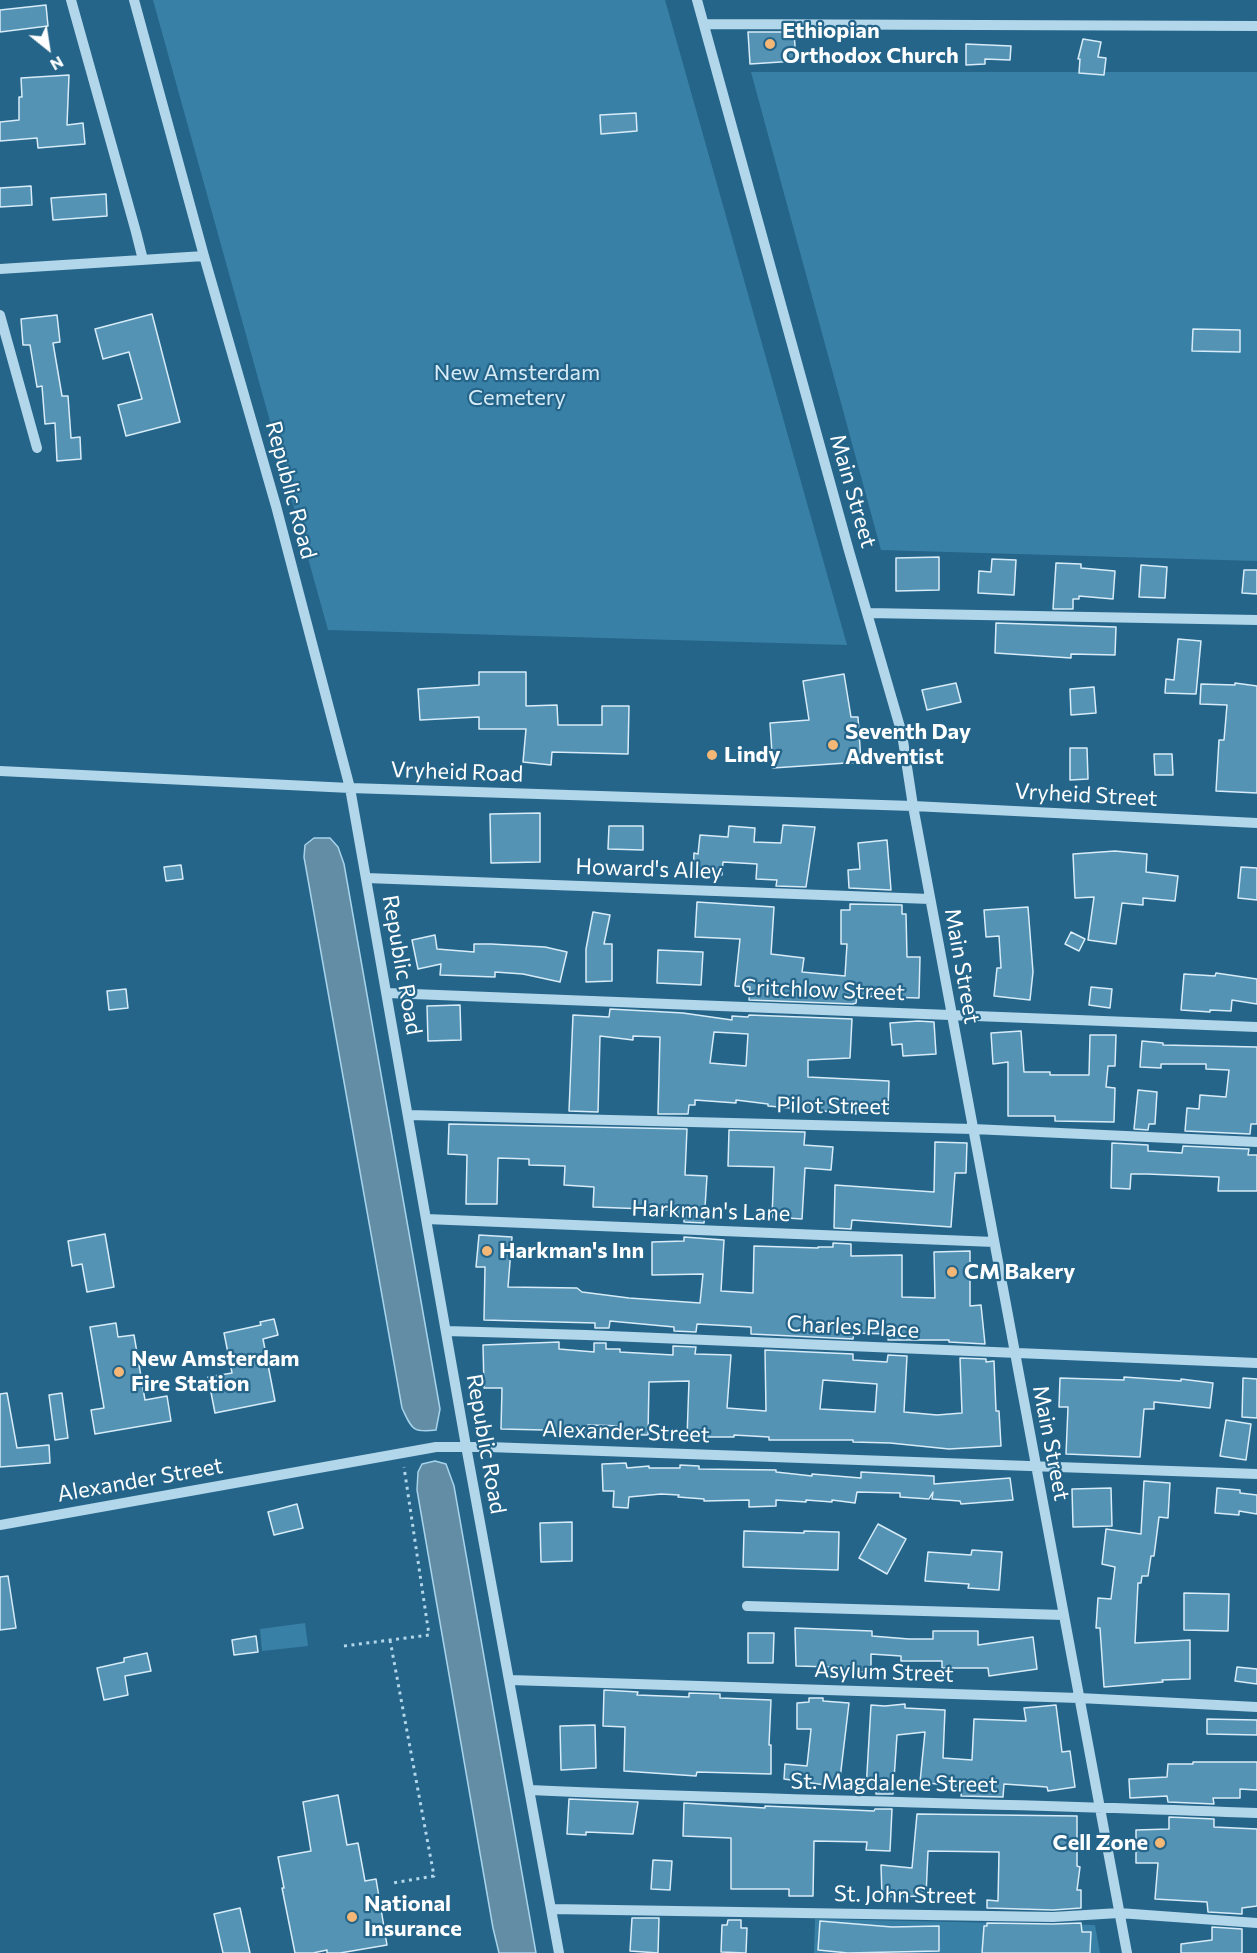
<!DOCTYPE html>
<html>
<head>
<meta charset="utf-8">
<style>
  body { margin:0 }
  #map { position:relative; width:1257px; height:1953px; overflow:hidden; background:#25658a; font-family:Commissioner,sans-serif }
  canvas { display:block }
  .north { position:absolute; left:18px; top:18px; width:60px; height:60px; -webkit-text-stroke:4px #25658a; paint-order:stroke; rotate:150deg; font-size:16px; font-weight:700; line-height:24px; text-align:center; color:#fff }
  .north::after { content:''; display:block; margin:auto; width:21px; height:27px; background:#fff; clip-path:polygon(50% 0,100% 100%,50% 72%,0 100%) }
</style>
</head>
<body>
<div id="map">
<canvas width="1257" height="1953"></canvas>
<div class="north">N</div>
</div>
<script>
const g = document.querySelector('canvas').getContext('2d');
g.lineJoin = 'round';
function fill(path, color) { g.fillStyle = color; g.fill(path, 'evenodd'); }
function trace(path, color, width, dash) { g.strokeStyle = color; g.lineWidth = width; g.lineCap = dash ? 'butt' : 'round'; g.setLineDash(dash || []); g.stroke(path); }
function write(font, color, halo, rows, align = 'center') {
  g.font = font + ' Commissioner,sans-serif'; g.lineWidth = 4.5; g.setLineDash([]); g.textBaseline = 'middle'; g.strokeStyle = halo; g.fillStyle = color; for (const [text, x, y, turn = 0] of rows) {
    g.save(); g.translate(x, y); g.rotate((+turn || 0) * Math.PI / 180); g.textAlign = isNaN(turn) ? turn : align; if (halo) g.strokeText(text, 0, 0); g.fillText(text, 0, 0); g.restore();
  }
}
const green = new Path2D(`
  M153,0H665L847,645L328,630Z
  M751,72H1257V561L881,550Z
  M305,1623L308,1646L262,1651L260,1629Z
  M815,1919L1095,1925L1100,1953H1090L1091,1932L984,1926L982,1953H814Z`);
const water = new Path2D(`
  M314,838H330L338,847L344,864L440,1409L436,1430C412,1433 412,1429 402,1408L304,857L305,845Z
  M435,1461L446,1464L454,1486L536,1953H499L493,1928L417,1490L418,1472L422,1464Z`);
const building = new Path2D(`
  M46,5L48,26L0,32V10Z
  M748,32H794L796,61L750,64Z
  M1083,39L1101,42L1098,57L1106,58L1104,75L1079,73L1080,59H1078Z
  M966,44L1011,46L1010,60L985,59V64L966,65Z
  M69,75L67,125L83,123L85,144L38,148L37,138L0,141V122L19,120V97H22L21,78Z
  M636,113L637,131L601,134L600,115Z
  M31,186L32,205L0,207V188Z
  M106,194L107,216L53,220L51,198Z
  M152,314L180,422L126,436L118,405L142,399L129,352L103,359L95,329Z
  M57,315L60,342L53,343L62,396H68L71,438L80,437L81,459L57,461L55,423L45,424L42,386L37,387L30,345H23L21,319Z
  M1193,329L1240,330V352L1192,351Z
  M939,557V590L896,591V558Z
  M992,559L1016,560L1014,595L978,593L979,571L991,572Z
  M1056,563L1081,564V568L1115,571L1113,599L1079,596V599H1073V609H1053Z
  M1141,565L1167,567L1165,598L1139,597Z
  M1244,570H1257V594L1242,593Z
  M996,623L1116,627L1115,655L1071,654V658L995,653Z
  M1178,639L1201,641L1196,694L1165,693L1166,679L1174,680Z
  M479,672H526V706L557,705L558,725H602V706H629L628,754L552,752L551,765L523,762L526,729H479V717L420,720L418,689L479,685Z
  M844,674L851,717H858L861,762L773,768L770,723L809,720L803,681Z
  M956,683L961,702L927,710L922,690Z
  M1235,683L1257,686V793L1216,791L1219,740H1224L1227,705L1200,704L1201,684L1235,685Z
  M1094,687L1096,713L1071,715L1070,689Z
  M1070,748H1087L1088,779L1070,780Z
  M1154,754H1172L1173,775H1155Z
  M540,813V862L491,863L490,814Z
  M783,825L815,827L806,887L776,886L777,880L756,879L757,864L723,862L722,875L693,873L694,853L698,854L700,835L728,837L729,826L755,828L754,842L781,843Z
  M609,826H643V850L608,849Z
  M887,840L891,890L849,888L848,870L860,869L858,843Z
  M1115,851L1147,854L1146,872L1178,876L1175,901L1143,898V905L1122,903L1116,944L1088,940L1094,897L1075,898L1073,854Z
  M181,865L183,879L166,881L164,867Z
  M1241,867L1257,868V900L1238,898Z
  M697,902L774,907L771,954L804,958L802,972L845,976L847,944H841V910H850V904L902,905V914H906L907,957H920L919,998L857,996L856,1003L853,1004L749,1000L750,987L735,986L740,939L695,937Z
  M1028,907L1033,972L1030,1000L994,996L997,968H1001L999,936L986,937L984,910Z
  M593,912L610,915L604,944H612V981L586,982V949Z
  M1071,932L1085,939L1079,951L1065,944Z
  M435,935L437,949L474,952V944H491L545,947L567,952L560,982L523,974L495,972V977L440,975L441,964L418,969L412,940Z
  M658,950L703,952L701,985L657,983Z
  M1216,973L1257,979V1004L1232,1000L1231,1011L1210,1010V1012L1181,1010L1184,974L1215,976Z
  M1091,987L1112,989L1110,1008L1089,1005Z
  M126,989L128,1008L109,1010L107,991Z
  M460,1005L461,1040L428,1041L427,1006Z
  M610,1009L683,1013L732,1020V1016L748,1017L749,1015L852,1019L850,1058L808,1060V1077L889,1081L888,1109L856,1107V1114L768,1106V1104L736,1100V1103L695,1100V1105H689L688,1114H658L660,1037L633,1036V1040L600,1036L598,1112L569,1111L573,1015L609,1017ZM714,1032L748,1034L746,1066L710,1063Z
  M918,1021L934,1022L936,1054L903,1056L902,1044L892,1045L890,1023Z
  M1021,1031L1024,1072H1050V1075H1089L1090,1035H1116L1115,1066H1108L1106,1087L1115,1088L1114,1122L1055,1121V1116H1008V1062L993,1064L991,1033Z
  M1142,1041L1163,1043V1045L1257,1047V1124H1251L1250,1134L1185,1131L1187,1108L1199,1109L1200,1095L1226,1097L1229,1070L1206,1069V1064H1161V1068L1140,1067Z
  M1138,1090L1157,1092L1155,1124H1149L1148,1130L1134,1129Z
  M449,1124L687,1129L685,1175L707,1176L704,1223L684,1222V1215L674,1214V1210L593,1207L594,1187L564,1185L565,1166L529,1165V1159L498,1158L497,1204H466L467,1155L448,1154Z
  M729,1130L805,1132L804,1145L833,1147L831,1170L805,1168L802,1219L772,1217L774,1167L728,1166Z
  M935,1142L967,1143L966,1173H955L951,1227L852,1220L851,1229L834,1228L835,1185L934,1192Z
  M1112,1143L1148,1145V1151L1182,1153L1183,1146L1249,1149L1248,1155H1257V1191H1218L1219,1177L1147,1174H1131L1130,1189L1111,1188Z
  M105,1234L114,1287L87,1292L82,1264L72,1266L68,1241Z
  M479,1235L512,1237L508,1287L577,1288L582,1292L629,1298L700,1303L703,1274L652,1275V1242L684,1241V1237L724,1240L721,1291L753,1293L754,1246L818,1248V1247H833V1243L851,1244V1256L902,1255V1297L935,1298L934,1252L970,1251V1306L981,1305L985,1344L949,1342V1340H888L889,1334L854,1333L853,1339L751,1334V1327L697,1324L696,1332L674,1331V1327L610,1321L609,1328H595V1323L484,1320L485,1267H476Z
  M274,1319L278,1335L263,1339L275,1401L215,1413L208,1377L232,1373L224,1333L261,1325L260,1322Z
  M116,1323L118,1337L134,1335L145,1400L167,1396L171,1421L95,1434L91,1410L104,1408L90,1327Z
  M559,1342V1349L594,1352V1343H606V1349H620V1352L673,1355V1346L696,1347L695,1354L731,1355L727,1408L766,1411L765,1350L853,1354V1360L887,1362L888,1355L907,1356L904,1412L937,1415L962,1413L960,1358L986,1359V1362L994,1361L996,1411H999L1001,1446L949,1449L890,1443L853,1442V1440H769V1437L734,1435V1437H687L689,1381L649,1382L648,1435H623V1426L588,1425V1434H544V1430L501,1429L502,1388H484L483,1345ZM823,1380L877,1384L875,1412L820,1409Z
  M1124,1377L1181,1381V1379L1213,1383L1210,1408L1154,1402V1409H1144L1140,1457L1066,1454L1068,1407H1059L1060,1378L1124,1380Z
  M1243,1378L1257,1379V1418L1242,1417Z
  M7,1393L17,1448L49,1445L50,1463L0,1467V1394Z
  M62,1393L68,1438L55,1440L49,1395Z
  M1226,1420L1251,1424L1246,1460L1220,1456Z
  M626,1463L627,1468L649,1466V1468H680V1465L699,1466V1469L776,1470V1472L812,1476V1474L861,1478V1472L934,1476V1484L1010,1478L1013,1500L961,1504L960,1501L932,1499L933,1492L929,1499L900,1497V1493L857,1492L855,1503L832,1500V1502L806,1500V1502L776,1500V1506L749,1507V1500L704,1501V1499L678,1497L679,1495L661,1494L629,1497L628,1508L613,1507L614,1491H603L602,1464Z
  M1144,1481L1170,1483L1168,1518L1159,1517L1154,1556H1151L1148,1576H1142L1141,1583H1138L1135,1643L1190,1640V1679L1162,1680L1163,1682L1104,1687L1100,1628H1096L1098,1598L1111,1599L1115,1567L1102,1564L1106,1529L1141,1534Z
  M1111,1488L1112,1526L1073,1527L1072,1489Z
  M1217,1488L1240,1490V1493L1257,1495V1514L1239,1511V1515L1215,1513Z
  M297,1504L303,1528L274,1535L268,1512Z
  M572,1522V1561L541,1562L540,1523Z
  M878,1524L906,1539L887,1574L859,1558Z
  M744,1531L804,1533V1531L839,1532L838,1570L743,1567Z
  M972,1550L1002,1552L999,1590L968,1588L969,1584L925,1581L928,1552L971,1555Z
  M8,1576L16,1628L0,1630V1577Z
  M1184,1593L1229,1594L1228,1631L1184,1630Z
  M795,1628L872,1631V1636L909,1639H933V1631H978V1645L1033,1637L1037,1669L989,1676L988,1668H942V1661H901V1656L871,1654V1672L834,1671V1667L796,1666Z
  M748,1633H774L773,1663H748Z
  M256,1636L258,1652L234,1655L232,1640Z
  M147,1653L151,1671L125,1676L128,1695L104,1700L97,1668L124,1662V1658Z
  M1237,1667L1257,1669V1684L1235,1681Z
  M604,1690L638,1692L637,1695L689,1697V1693L720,1694V1698L771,1700L769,1745H771V1774L697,1772L696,1776L624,1771L625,1727L603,1726Z
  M809,1698H823V1701L849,1703L839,1787L784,1779L785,1764L807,1766L811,1729H797V1703L809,1702Z
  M905,1704V1708L945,1710L943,1758L972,1760L974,1719L1026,1721L1024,1708L1056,1705L1062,1752L1070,1751L1075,1787L1048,1791L1047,1787L1004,1784L1003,1797L961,1796L962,1787L920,1782L925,1732L897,1735L893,1794H876V1791L866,1790L871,1705L885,1706Z
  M1207,1719L1257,1720V1735L1207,1734Z
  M595,1725L596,1768L561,1770L560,1726Z
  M1193,1762H1257V1790L1240,1789V1798H1213L1214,1804L1168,1802L1167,1796L1130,1798L1129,1779L1167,1777L1168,1764H1193Z
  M338,1795L347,1845L358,1843L365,1881L376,1879L387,1945L340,1953H327V1950L313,1953H295L282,1888H284L278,1857L311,1851L303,1802Z
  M569,1799L638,1802L633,1834L586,1832V1835L567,1834Z
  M684,1803L765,1808V1806L874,1811L875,1809H892L890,1851L866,1850L867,1842L814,1841L813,1896H789V1889H731V1838L683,1836Z
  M917,1814L1077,1816V1866L1080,1867L1077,1890H1081V1908L1053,1910L987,1908V1900L998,1901L999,1852L928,1851L926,1896L882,1897L881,1865L912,1868Z
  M1169,1817L1214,1819V1827L1257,1829V1906L1242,1908V1914L1208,1912L1207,1902L1155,1899L1158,1863H1136V1830L1169,1829Z
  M653,1860L672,1861L670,1890L651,1889Z
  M240,1908L250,1953H223L214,1914Z
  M632,1918H659L658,1953L630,1951Z
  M728,1920H741V1928H747L746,1953L721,1952L722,1925H727Z
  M820,1921L892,1927L939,1926V1951L848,1953L818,1950Z
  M987,1923L1053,1924L1081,1923L1082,1932H1091L1090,1953H982L984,1926H987Z
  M1212,1927L1242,1929V1953H1181V1944L1212,1940Z`);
const path = new Path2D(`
  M390,1640L434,1876L393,1883
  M344,1646L429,1635L404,1467`);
const minor = new Path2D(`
  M71,0L136,232L143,260
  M134,0L204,256L276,506L350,788L466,1446L559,1953
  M697,0L849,551L902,734L913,806L1127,1953
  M704,24L1257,26
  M0,269L204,256
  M0,315L37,448
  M868,613L1257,620
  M0,771L350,788L913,806L1257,823
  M366,878L930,899
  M387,993L1257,1027
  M409,1115L973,1129L1257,1142
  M426,1219L994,1242
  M446,1331L586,1335L1257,1363
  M0,1525L436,1447H488L1257,1474
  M747,1606L1064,1615
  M510,1680L1079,1698L1257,1707
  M530,1790C772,1801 1015,1803 1257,1813
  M551,1909L1053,1917L1119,1913L1257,1923`);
const markers = [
  [770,44,6,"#f4b776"],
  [833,745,6,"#f4b776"],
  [712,755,6,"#f4b776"],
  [487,1251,6,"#f4b776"],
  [952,1272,6,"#f4b776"],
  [119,1372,6,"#f4b776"],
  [1160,1843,6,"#f4b776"],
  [352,1917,6,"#f4b776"]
];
const poiNames = [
  ["Ethiopian",782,31],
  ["Orthodox Church",782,56],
  ["Seventh Day",845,732],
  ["Adventist",845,757],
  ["Lindy",724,755],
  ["Harkman's Inn",499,1251],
  ["CM Bakery",964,1272],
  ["New Amsterdam",131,1359],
  ["Fire Station",131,1384],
  ["Cell Zone",1148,1843,"right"],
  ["National",364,1904],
  ["Insurance",364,1929]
];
const parkNames = [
  ["New Amsterdam",517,373],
  ["Cemetery",517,398]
];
const streetNames = [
  ["Republic Road",291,490,75],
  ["Main Street",853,491,74],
  ["Vryheid Road",457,772,2],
  ["Vryheid Street",1086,795,3],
  ["Howard's Alley",649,869,2],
  ["Republic Road",402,965,80],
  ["Main Street",962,966,80],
  ["Critchlow Street",823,990,2],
  ["Pilot Street",833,1106,1],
  ["Harkman's Lane",711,1211,2],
  ["Charles Place",853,1327,3],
  ["Alexander Street",626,1432,2],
  ["Main Street",1051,1443,79],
  ["Republic Road",486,1444,80],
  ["Alexander Street",140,1480,-10],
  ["Asylum Street",884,1672,2],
  ["St. Magdalene Street",894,1783,1],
  ["St. John Street",905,1895,1]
];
fill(green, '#3980a7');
fill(water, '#628da5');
trace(water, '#a7d3eb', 1.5);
fill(building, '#5593b5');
trace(building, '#d7ecf8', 1.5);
trace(path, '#b2d6ea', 3, [3, 4.5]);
trace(minor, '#b2d6ea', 10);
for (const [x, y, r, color] of markers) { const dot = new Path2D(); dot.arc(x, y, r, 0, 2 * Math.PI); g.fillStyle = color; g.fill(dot); trace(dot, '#25658a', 2); }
write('bold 22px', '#fff', '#25658a', poiNames, 'left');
write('22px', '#d7ecf8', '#25658a', parkNames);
write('22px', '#fff', '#25658a', streetNames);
</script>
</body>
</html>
